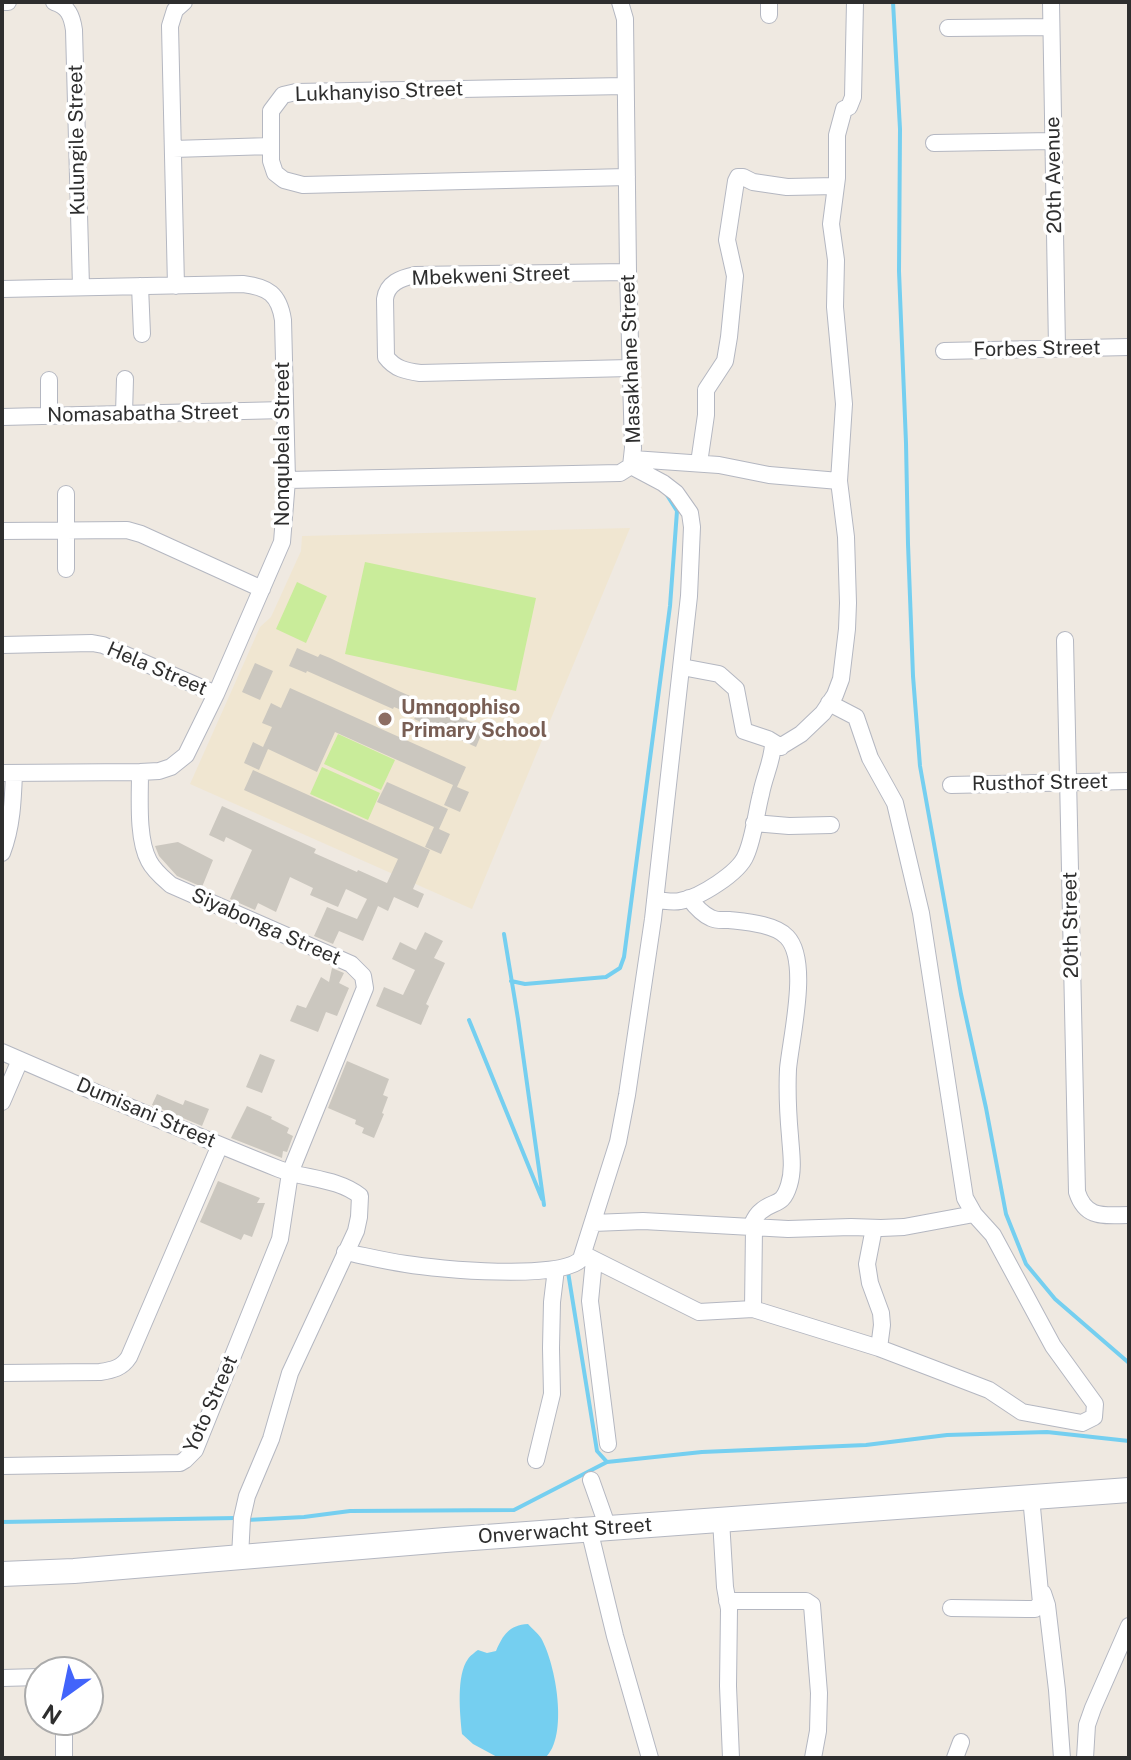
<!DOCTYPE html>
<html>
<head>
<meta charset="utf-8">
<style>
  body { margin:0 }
  #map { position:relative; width:1131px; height:1760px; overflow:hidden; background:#efe9e1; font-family:"Public Sans",sans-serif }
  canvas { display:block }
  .frame { position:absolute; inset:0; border:4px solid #2e2e2e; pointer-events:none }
  .north { position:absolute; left:24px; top:1656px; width:80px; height:80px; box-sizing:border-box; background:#fff; border:2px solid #ababab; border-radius:50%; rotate:213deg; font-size:22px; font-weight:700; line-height:32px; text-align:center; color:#2e2e2e }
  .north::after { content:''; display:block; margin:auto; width:28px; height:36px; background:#4264fb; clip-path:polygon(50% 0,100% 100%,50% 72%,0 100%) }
</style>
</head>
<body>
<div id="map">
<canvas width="1131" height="1760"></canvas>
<div class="frame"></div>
<div class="north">N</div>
</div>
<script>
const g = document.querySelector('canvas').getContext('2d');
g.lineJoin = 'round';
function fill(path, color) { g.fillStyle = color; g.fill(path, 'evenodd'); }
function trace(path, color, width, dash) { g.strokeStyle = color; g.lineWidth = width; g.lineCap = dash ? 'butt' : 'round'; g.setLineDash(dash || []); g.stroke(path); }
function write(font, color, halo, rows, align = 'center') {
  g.font = font + ' "Public Sans",sans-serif'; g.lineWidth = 7; g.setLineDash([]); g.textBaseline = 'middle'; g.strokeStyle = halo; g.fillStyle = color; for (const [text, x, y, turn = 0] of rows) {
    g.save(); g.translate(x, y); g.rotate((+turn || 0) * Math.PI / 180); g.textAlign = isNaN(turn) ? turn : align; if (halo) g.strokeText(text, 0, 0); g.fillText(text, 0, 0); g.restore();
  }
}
const education = new Path2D(`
  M630,528L472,909L190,784L260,627L271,617L301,551L302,536Z`);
const pitch = new Path2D(`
  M365,562L536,598L516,691L345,654Z
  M297,582L327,596L306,643L276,629Z
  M338,734L395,760L381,790L324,764Z
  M322,767L380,793L368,820L310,794Z`);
const water = new Path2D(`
  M528,1624C532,1629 538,1633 541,1638C556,1664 569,1737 545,1758H499L473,1744L462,1734C460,1714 456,1675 468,1659C470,1656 475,1652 478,1650L487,1653L496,1651C503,1635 509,1625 528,1624Z`);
const stream = new Path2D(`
  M893,2L900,129L899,271L906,443L908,544L913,676L920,766L961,994L986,1108L1006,1214L1026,1264L1055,1299L1129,1363
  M504,934L518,1019L544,1205
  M511,981L525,984L606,977L620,968L624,957L670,606L677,511L667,495
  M469,1020L542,1199
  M568,1272L597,1451L607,1462L702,1452L866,1445L947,1435L1047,1432L1129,1441
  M247,1520L304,1517L350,1511L514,1510L607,1462
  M2,1522L236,1518`);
const building = new Path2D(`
  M297,648L318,657L320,654L330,658L401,692L426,703V702L484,728L476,747L414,719L416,716L394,707L393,709L307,671L306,673L289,666Z
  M255,663L273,671L260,700L242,692Z
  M290,688L466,767L457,787L469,792L460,812L444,805L453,785L335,732L317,772L268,749L259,770L244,763L253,742L263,747L272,727L262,723L271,703L281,708Z
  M253,770L430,850L413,889L424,894L418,908L394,897L388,911L378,906L363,941L339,931L333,944L314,936L327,907L357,919L367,899L346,889L338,907L310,895L313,888L290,877L276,912L258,903L255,910L230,899L252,850L226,837L224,842L209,835L222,806L316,849L314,853L357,872L358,870L387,883L398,859L244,790Z
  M387,782L448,809L439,829L450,834L441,854L425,847L434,827L377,802Z
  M178,842L213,860L202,887L177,876L159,856L155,846Z
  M425,932L443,941L434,958L445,963L426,1004L429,1006L421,1025L376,1006L384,987L403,995L415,970L392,959L400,942L416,950Z
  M332,968L344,973L339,983L349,988L337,1016L326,1012L318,1032L290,1021L297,1005L306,1008L321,977L329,982Z
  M260,1054L275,1060L262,1093L246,1087Z
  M347,1061L389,1079L383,1095L388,1097L382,1113L384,1114L374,1138L362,1133L364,1128L355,1124L356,1120L328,1108Z
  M157,1094L183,1105L185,1100L209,1109L202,1126L152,1105Z
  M247,1106L272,1117L271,1119L289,1128L287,1133L293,1136L287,1152L283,1151L282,1158L231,1138Z
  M218,1181L260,1198L257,1203H265L252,1237L244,1234L241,1240L200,1222Z`);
const street = new Path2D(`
  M2,2H8
  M54,2C68,6 72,16 74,30L81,287
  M1051,2L1057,348
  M769,15V2
  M948,28L1051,27
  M625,86L296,92L283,95L271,111V161L275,173L284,180L303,185L627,177
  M934,143L1053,141
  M173,149L271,146
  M628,272L415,275C401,278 387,283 385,299L386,357C395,369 406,371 420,373L630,368
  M140,286L142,334
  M176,286L170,26L175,10L184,2
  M2,289L243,284C268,287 279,294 283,320L287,480L282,542L216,694L186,755L171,767L159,771L140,772L2,773
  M944,351L1129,347
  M49,380V416
  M124,414L125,379
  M2,417L284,410
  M633,459L719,465L769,475L839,481
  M699,463L706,415V390L725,361L729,337L735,276L727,240L736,181L738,177H743L753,182L787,187L836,186
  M287,480L620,473L631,466L633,448L628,272L625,19L620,2
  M66,494V569
  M2,531L127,530L141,534L262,589
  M1065,640L1077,1192C1086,1220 1105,1215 1129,1215
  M2,645L92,643L103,645L216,694
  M682,667L719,674L736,689L744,731L768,739L781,747
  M951,785L1129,781
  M754,823L789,826L831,825
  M2,853C12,827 13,800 14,773
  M689,898C695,906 702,914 711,918C717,921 723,920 729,920C746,922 775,924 787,937C810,961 791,1037 788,1069C787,1091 788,1114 790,1136C791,1152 794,1169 789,1185C782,1208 774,1199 760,1212C755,1216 753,1223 750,1228
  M655,900C663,900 672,903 680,901C699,898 739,873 746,855C754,837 756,813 761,794C764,777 772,762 773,745H783L801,734L823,713L835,695L841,679L847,629L848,603L846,537L839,481L844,404L835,307L836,260L831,224L837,178V135L844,109L849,107L853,97L855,2
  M2,1052C94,1092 186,1132 279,1169C304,1179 338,1178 360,1196L359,1217L356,1231L290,1373L271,1439L247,1496L242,1518L240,1557
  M2,1102L20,1060
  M593,1223L643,1221L788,1229L851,1227L881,1228L904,1227L974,1214
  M874,1228L867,1264L870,1283L881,1313L882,1325L879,1348
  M345,1252C365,1256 385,1261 406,1264C437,1269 561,1281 581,1259L618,1142L627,1095L653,919L689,596L692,527L690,513L676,493L663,483L631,466
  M583,1254L699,1312L753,1309L879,1348L929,1367L989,1390L1022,1412L1082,1423L1094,1417L1095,1404L1053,1346L993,1235L974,1214L965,1198L921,913L895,803L870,758L856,717L829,703
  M594,1260L590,1301L608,1444
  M753,1309L754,1228
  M2,1373L100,1372C113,1370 122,1368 129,1357L220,1145
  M536,1460L552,1394L551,1348L552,1302L556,1269
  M2,1466L180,1463L185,1460L195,1450L280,1239L290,1173L365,988L363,976L351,964L171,885C163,878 154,871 149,861C137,839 140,798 140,772
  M591,1480L608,1528
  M721,1520L725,1587L729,1609L728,1686L731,1758
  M589,1529L615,1636L650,1758
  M1043,1593L1047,1605L1057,1690L1062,1758
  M727,1601H806L812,1605L819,1693L818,1731L813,1758
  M951,1608L1027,1609H1035L1041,1603L1031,1497
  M2,1678L40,1677
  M64,1720V1758
  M955,1758L961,1742
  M1085,1758L1087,1725L1093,1708L1129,1626`);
const secondary = new Path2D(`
  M2,1574L74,1571L445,1540L1129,1490`);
const markers = [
  [385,719,8,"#8d6e63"]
];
const streetNames = [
  ["Lukhanyiso Street",379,92,-2],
  ["Kulungile Street",77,140,-91],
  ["20th Avenue",1054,175,-91],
  ["Mbekweni Street",491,276,-2],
  ["Forbes Street",1037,349,-1],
  ["Masakhane Street",631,359,-92],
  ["Nomasabatha Street",143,414,-1],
  ["Nonqubela Street",283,444,-90],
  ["Hela Street",157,669,23],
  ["Rusthof Street",1040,783,-1],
  ["20th Street",1071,925,-91],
  ["Siyabonga Street",266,927,24],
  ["Dumisani Street",146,1113,23],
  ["Yoto Street",211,1404,-66],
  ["Onverwacht Street",565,1531,-4]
];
const educationNames = [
  ["Umnqophiso",401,708],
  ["Primary School",401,731]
];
fill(education, '#f0e6d1');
fill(pitch, '#c9ec9a');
fill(water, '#75cff0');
trace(stream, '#75cff0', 4);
fill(building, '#cbc7bf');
trace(street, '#b4b7c1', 18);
trace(secondary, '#b4b7c1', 26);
trace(street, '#fff', 16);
trace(secondary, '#fff', 24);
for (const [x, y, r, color] of markers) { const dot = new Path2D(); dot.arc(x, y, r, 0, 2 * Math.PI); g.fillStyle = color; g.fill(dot); trace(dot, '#fff', 3); }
write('20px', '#2e2e2e', '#fff', streetNames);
write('bold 20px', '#785e54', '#fff', educationNames, 'left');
</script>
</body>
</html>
